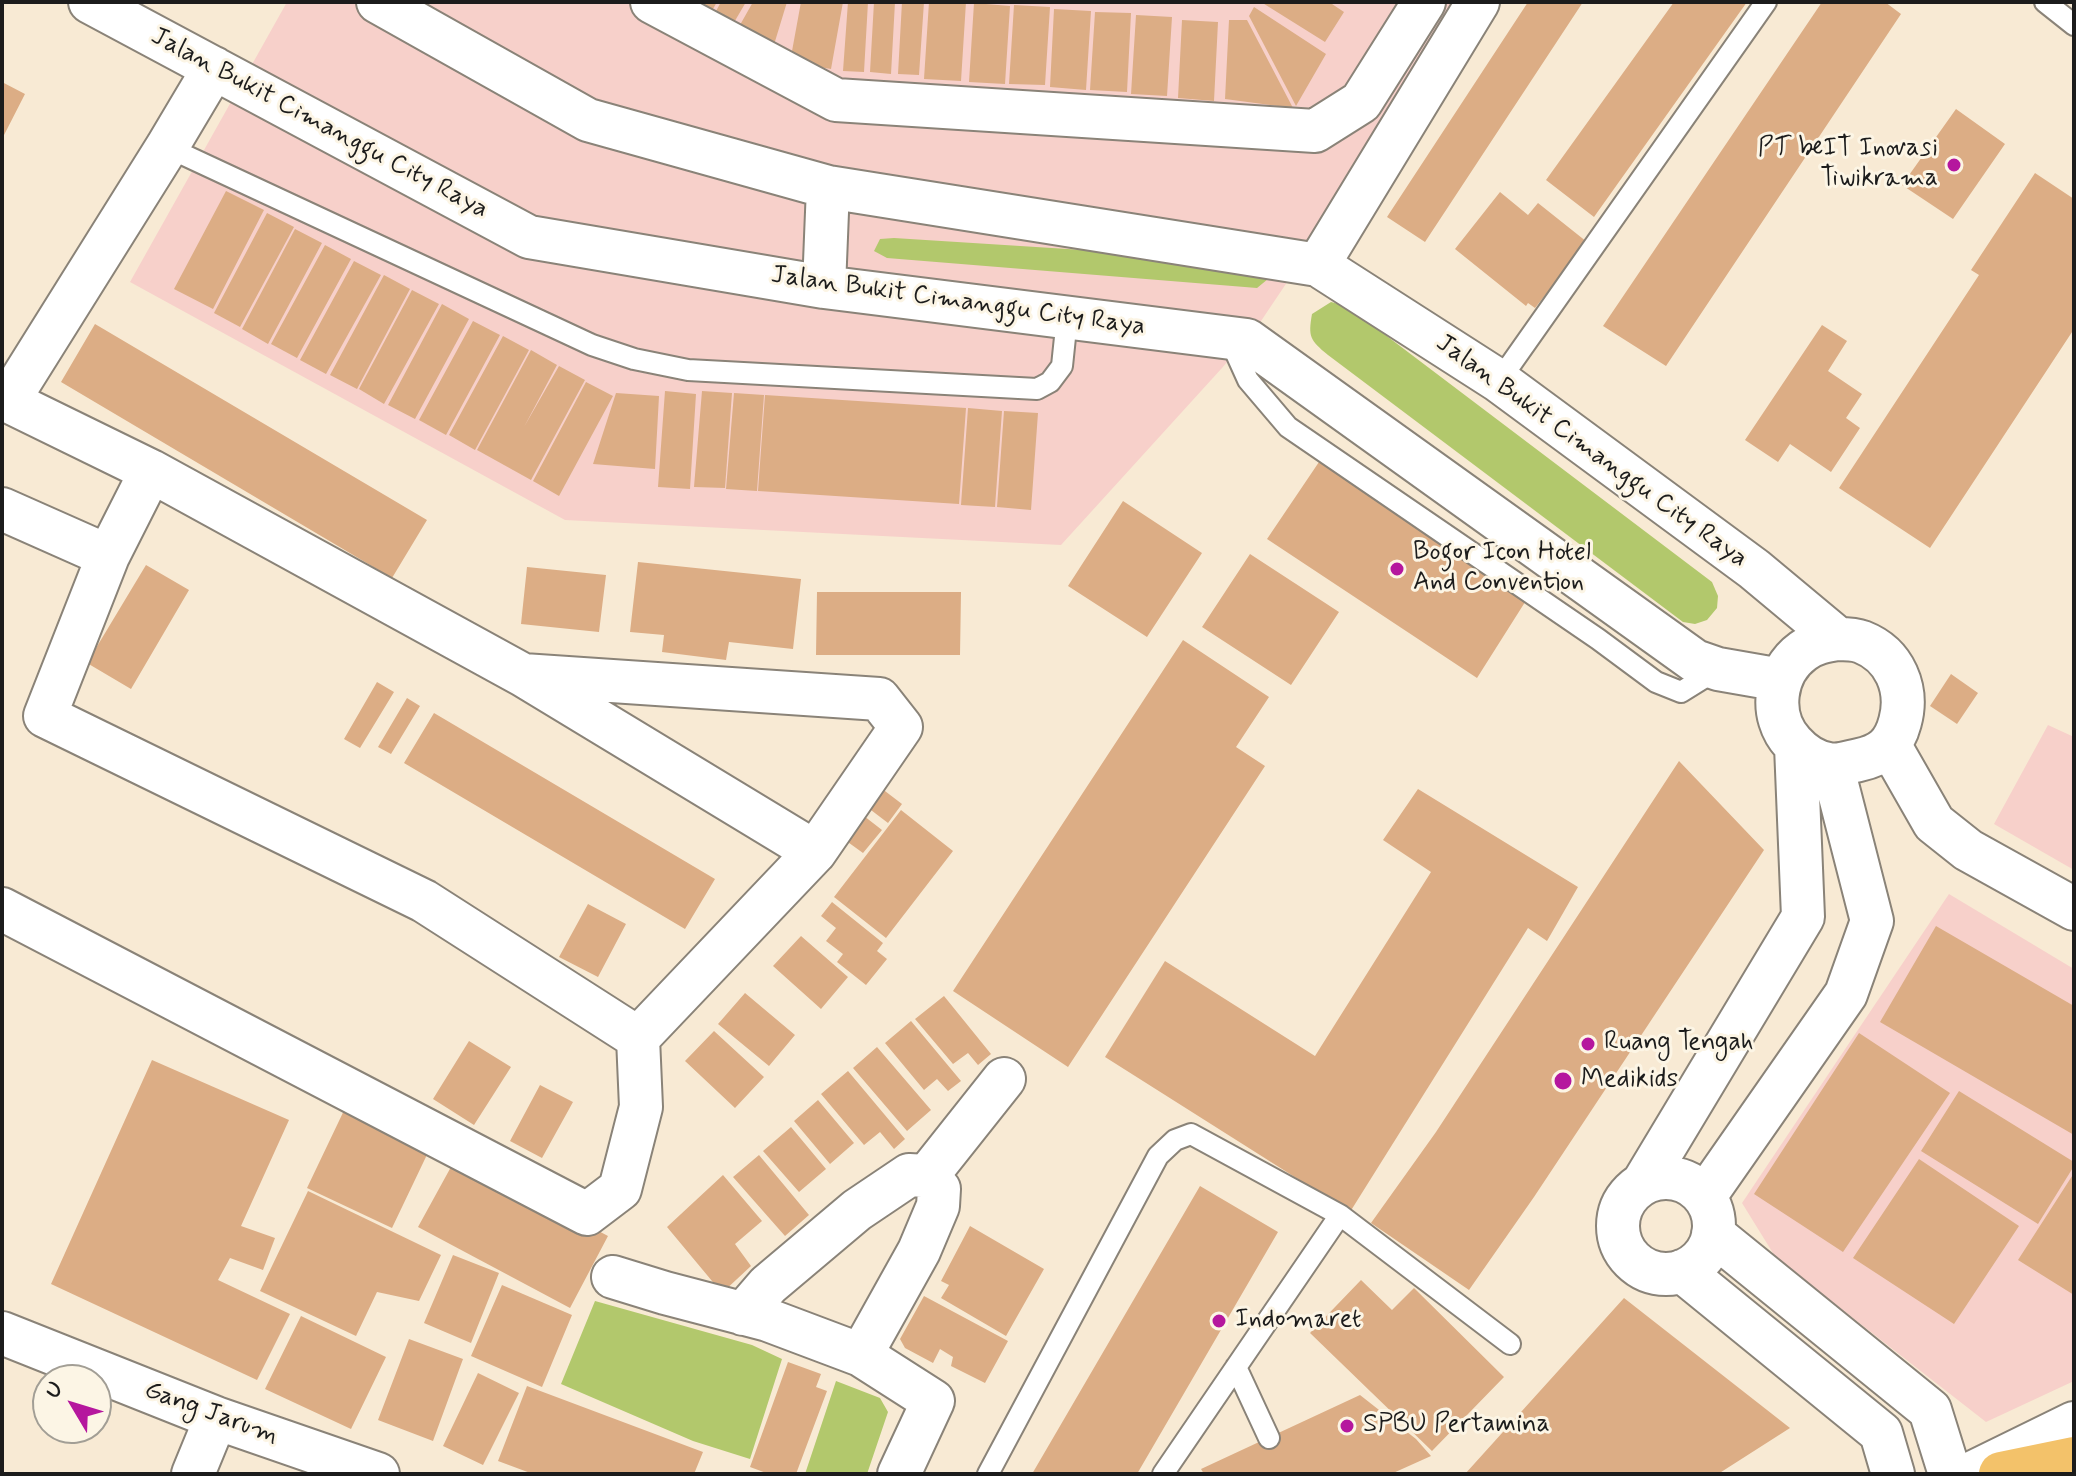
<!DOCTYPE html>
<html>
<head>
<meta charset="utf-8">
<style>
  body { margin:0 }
  #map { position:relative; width:2076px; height:1476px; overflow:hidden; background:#f8ead4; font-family:Mynerve,sans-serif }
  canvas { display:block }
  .frame { position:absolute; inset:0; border:4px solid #1c1c1c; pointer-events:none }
  .north { position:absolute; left:32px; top:1364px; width:80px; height:80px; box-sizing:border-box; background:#fcf5e5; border:2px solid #a29e95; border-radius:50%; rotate:308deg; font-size:22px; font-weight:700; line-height:32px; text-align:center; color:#1c1c1c }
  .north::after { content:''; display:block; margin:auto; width:28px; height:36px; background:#b5179e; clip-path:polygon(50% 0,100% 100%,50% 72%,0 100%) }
</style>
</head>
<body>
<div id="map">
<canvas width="2076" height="1476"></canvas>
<div class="frame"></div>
<div class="north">U</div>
</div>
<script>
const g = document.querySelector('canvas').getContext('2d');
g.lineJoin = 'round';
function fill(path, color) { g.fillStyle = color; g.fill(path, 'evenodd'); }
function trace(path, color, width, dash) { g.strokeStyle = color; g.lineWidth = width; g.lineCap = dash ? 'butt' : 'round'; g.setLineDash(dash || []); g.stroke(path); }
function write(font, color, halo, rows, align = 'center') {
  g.font = font + ' Mynerve,sans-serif'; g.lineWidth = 6; g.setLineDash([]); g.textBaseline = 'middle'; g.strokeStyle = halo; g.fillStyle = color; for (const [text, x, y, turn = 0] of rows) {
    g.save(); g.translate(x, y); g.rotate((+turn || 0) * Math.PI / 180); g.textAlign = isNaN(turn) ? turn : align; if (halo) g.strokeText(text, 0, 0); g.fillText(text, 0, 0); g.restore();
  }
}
const built = new Path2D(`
  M287,2H1459L1310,248L1259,324L1222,368L1061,545L565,520L130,282Z
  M2048,725L2074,737V870L1994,824Z
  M1949,894L2074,969V1381L1986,1422L1776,1258L1742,1203Z`);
const green = new Path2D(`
  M894,238L1257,261L1266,269L1268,279L1257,288L887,258L874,251L880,239Z
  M1331,302L1346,306L1359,315L1712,582L1718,596L1717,608L1707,620L1695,624L1683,622L1328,355C1310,340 1308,337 1312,314Z
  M595,1301L752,1345L782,1359L750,1459L693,1441L561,1384Z
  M836,1381L880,1398L888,1412L867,1474H805Z`);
const building = new Path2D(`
  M691,2H717L706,21Z
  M721,2H746L729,31L711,20Z
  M753,2H787L773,48L736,32Z
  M801,2H843L831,69L790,62Z
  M848,2H868L864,72L843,71Z
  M874,2H895L891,74L870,72Z
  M902,2H924L919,75L898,74Z
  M929,2H966L961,81L924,79Z
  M1261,2H1329L1344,12L1325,42Z
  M1528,2H1583L1425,242L1387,217Z
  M1674,2H1747L1594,217L1546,180Z
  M1822,2H1885L1901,14L1666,366L1603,326Z
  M974,3L1010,6L1005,84L969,82Z
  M1014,5L1050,7L1045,85L1009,84Z
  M1254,7L1326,54L1296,106L1249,16Z
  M1054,9L1091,11L1086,90L1050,87Z
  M1095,12L1131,13L1127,92L1090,90Z
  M1136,15L1172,17L1167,96L1131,94Z
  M1182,20L1218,22L1214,101L1178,98Z
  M1229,20H1247L1293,108L1225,99Z
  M2,82L25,94L2,139Z
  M1956,109L2005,144L1953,219L1902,185Z
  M2035,173L2074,199V329L1930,548L1839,488L1979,275L1971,270Z
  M226,191L264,210L213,309L174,289Z
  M1500,192L1528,215L1538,203L1587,242L1535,308L1528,303L1526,306L1455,249Z
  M267,213L294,227L240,327L214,313Z
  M295,229L322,243L268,344L242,329Z
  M325,245L351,259L297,358L271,344Z
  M354,261L381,275L326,374L300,360Z
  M384,275L410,289L357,389L330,375Z
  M412,290L439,304L384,404L359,389Z
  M442,304L469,319L415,419L388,405Z
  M473,321L500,335L446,435L419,420Z
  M95,324L427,520L392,578L61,382Z
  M1822,325L1847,341L1828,371L1862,394L1846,418L1860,428L1831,472L1790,444L1778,462L1745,440Z
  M503,336L529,350L475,450L449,435Z
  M531,350L557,365L524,427L559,366L585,380L531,480L477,450Z
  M586,382L613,396L559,496L533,481Z
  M665,391L696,394L690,489L658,487Z
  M702,391L732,393L725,488L694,487Z
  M616,393L659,396L655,469L593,464Z
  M734,393L764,395L757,491L726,489Z
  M765,395L966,408L959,504L758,491Z
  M968,408L1002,411L995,507L961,505Z
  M1004,411L1038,413L1031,510L997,507Z
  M1319,462L1527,599L1477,678L1267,539Z
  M1123,501L1202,553L1147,637L1068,586Z
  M1250,554L1339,612L1291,685L1202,627Z
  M638,562L801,579L793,649L729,642L726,660L662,652L664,635L630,632Z
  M146,565L189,590L131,689L87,663Z
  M527,567L606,575L599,632L521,624Z
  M817,592H961L960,655H816Z
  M1183,640L1269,697L1236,747L1265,766L1068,1067L953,991Z
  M1951,674L1978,693L1957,724L1930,706Z
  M377,682L394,692L360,748L344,739Z
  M407,698L420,706L391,754L378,747Z
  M434,713L715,879L685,929L404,763Z
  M1679,761L1764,850L1534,1197L1469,1290L1371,1223L1436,1132Z
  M881,788L902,804L888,823L867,807Z
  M1418,789L1578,887L1547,941L1528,928L1350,1212L1105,1057L1165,961L1315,1056L1431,872L1383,840Z
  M901,810L953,851L886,938L834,897Z
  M864,816L882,830L863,853L845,840Z
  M832,902L883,943L877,951L887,959L866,985L837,962L843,954L826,941L836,928L821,916Z
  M588,904L626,924L598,977L559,957Z
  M1936,926L2074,1006V1135L1880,1022Z
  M801,936L848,977L821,1009L773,966Z
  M745,993L795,1035L769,1066L718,1024Z
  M944,996L991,1054L978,1065L968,1053L953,1064L915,1019Z
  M911,1021L961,1081L948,1091L937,1079L924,1090L885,1043Z
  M714,1031L764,1077L735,1108L685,1061Z
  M1859,1033L1950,1093L1843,1252L1754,1194Z
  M469,1041L511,1067L474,1125L433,1099Z
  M877,1047L931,1110L907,1131L853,1068Z
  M152,1060L289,1120L241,1226L275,1238L263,1270L230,1258L218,1280L290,1314L257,1380L51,1284Z
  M848,1071L905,1139L894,1149L880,1132L864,1145L821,1094Z
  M540,1085L573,1102L542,1158L510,1141Z
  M1959,1091L2074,1162V1166L2038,1224L1921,1151Z
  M349,1100L434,1140L392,1228L307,1188Z
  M818,1100L854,1143L830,1164L794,1121Z
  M791,1127L826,1169L799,1192L763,1151Z
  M759,1155L809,1215L785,1236L733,1177Z
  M457,1156L608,1236L570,1308L418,1227Z
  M1919,1159L2019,1226L1954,1324L1853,1258Z
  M2074,1173V1295L2018,1260Z
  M723,1175L762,1221L735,1244L751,1266L722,1293L667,1227Z
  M1200,1186L1278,1232L1137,1474H1032Z
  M308,1191L441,1255L419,1301L377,1292L356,1336L260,1291Z
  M970,1226L1044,1269L1006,1336L941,1298L949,1285L941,1281Z
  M453,1255L499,1273L471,1343L424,1323Z
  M1361,1280L1392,1310L1414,1288L1504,1377L1432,1451L1310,1333Z
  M502,1285L572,1315L542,1387L471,1356Z
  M924,1296L1008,1341L985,1383L951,1366L953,1357L940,1349L933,1363L905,1348L900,1339Z
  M1624,1298L1790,1428L1718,1474H1465Z
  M301,1316L386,1357L351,1429L265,1389Z
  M409,1339L463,1359L433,1441L378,1420Z
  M788,1362L821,1374L816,1387L827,1391L796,1474H769L750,1467Z
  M478,1373L519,1393L483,1465L443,1446Z
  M527,1386L703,1452L694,1474H533L498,1461Z
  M1360,1395L1416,1439L1431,1456L1391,1474H1204L1201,1469Z`);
const service = new Path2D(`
  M2045,2L2074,25
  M167,147L592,345L634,359L688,370L1037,389L1050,382L1062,366L1067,318
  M1229,338L1248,380L1288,427L1598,639L1656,682L1681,692L1718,669
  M1499,381L1766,2
  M1236,1367L1269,1438
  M988,1474L1158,1156L1175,1140L1191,1134L1340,1215L1510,1344
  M1163,1474L1340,1215`);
const minor = new Path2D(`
  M90,2L529,237L824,287L1247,340L1695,661L1718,669L1781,680
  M378,2L588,120L828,187L1318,265L1499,381L1754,569L1838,639
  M652,2L836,100L1315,131L1361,102L1424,2
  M1318,265L1478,2
  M824,287L828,187
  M2,399L8,401L167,147L214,68
  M8,401L151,471L523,675L815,852
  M2,509L108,556L45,716L424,901L638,1038L815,852L901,727L879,699L523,675
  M108,556L151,471
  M1838,639C1845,639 1854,639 1862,642C1895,655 1909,689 1900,722C1894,745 1882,755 1859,760C1849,762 1838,766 1829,764C1814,762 1802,753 1793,743C1768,716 1774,672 1803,651C1814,643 1825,641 1838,639Z
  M1890,746L1934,823L1968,850L2074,909
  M2,909L587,1214L620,1189L641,1107L638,1038
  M927,1176L1004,1079
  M1618 1226a48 48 0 1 1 96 0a48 48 0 1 1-96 0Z
  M1643,1183L1803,917L1796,746
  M1705,1196L1846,994L1872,921L1832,765
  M1713,1234L1930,1410L1950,1474
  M1682,1271L1881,1433L1893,1474
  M613,1277L665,1293L768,1320L861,1355L933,1401L899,1474
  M743,1314L768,1285L857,1210L909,1175L927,1176L939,1189L938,1206L919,1251L861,1355
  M2,1333L216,1418L378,1474
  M193,1474L216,1418`);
const tertiary = new Path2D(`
  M1972,1474L2074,1424`);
const motorway = new Path2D(`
  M2001,1474L2074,1459`);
const markers = [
  [1954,165,8,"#b5179e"],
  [1397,569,8,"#b5179e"],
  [1588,1044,8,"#b5179e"],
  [1563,1081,10,"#b5179e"],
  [1219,1321,8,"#b5179e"],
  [1347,1426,8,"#b5179e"]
];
const streetNames = [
  ["Jalan Bukit Cimanggu City Raya",319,124,28],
  ["Jalan Bukit Cimanggu City Raya",958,302,8],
  ["Jalan Bukit Cimanggu City Raya",1591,452,36],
  ["Gang Jarum",211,1414,20]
];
const poiNames = [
  ["PT beIT Inovasi",1938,150,"right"],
  ["Tiwikrama",1938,180,"right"],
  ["Bogor Icon Hotel",1413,554],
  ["And Convention",1413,584],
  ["Ruang Tengah",1604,1044],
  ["Medikids",1581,1081],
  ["Indomaret",1235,1321],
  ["SPBU Pertamina",1363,1426]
];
fill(built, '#f7d0ca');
fill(green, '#b2c86c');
fill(building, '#dcad85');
trace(service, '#8a8378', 24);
trace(minor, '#8a8378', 46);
trace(tertiary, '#8a8378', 48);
trace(motorway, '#8a8378', 48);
trace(service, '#fff', 20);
trace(minor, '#fff', 42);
trace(tertiary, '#fff', 44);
trace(motorway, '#f3c26a', 44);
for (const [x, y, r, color] of markers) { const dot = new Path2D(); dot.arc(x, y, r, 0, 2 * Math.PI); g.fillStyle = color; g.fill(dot); trace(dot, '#fcf5e5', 3); }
write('26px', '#1c1c1c', '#fcf5e5', streetNames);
write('26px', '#1c1c1c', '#fcf5e5', poiNames, 'left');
</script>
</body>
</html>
